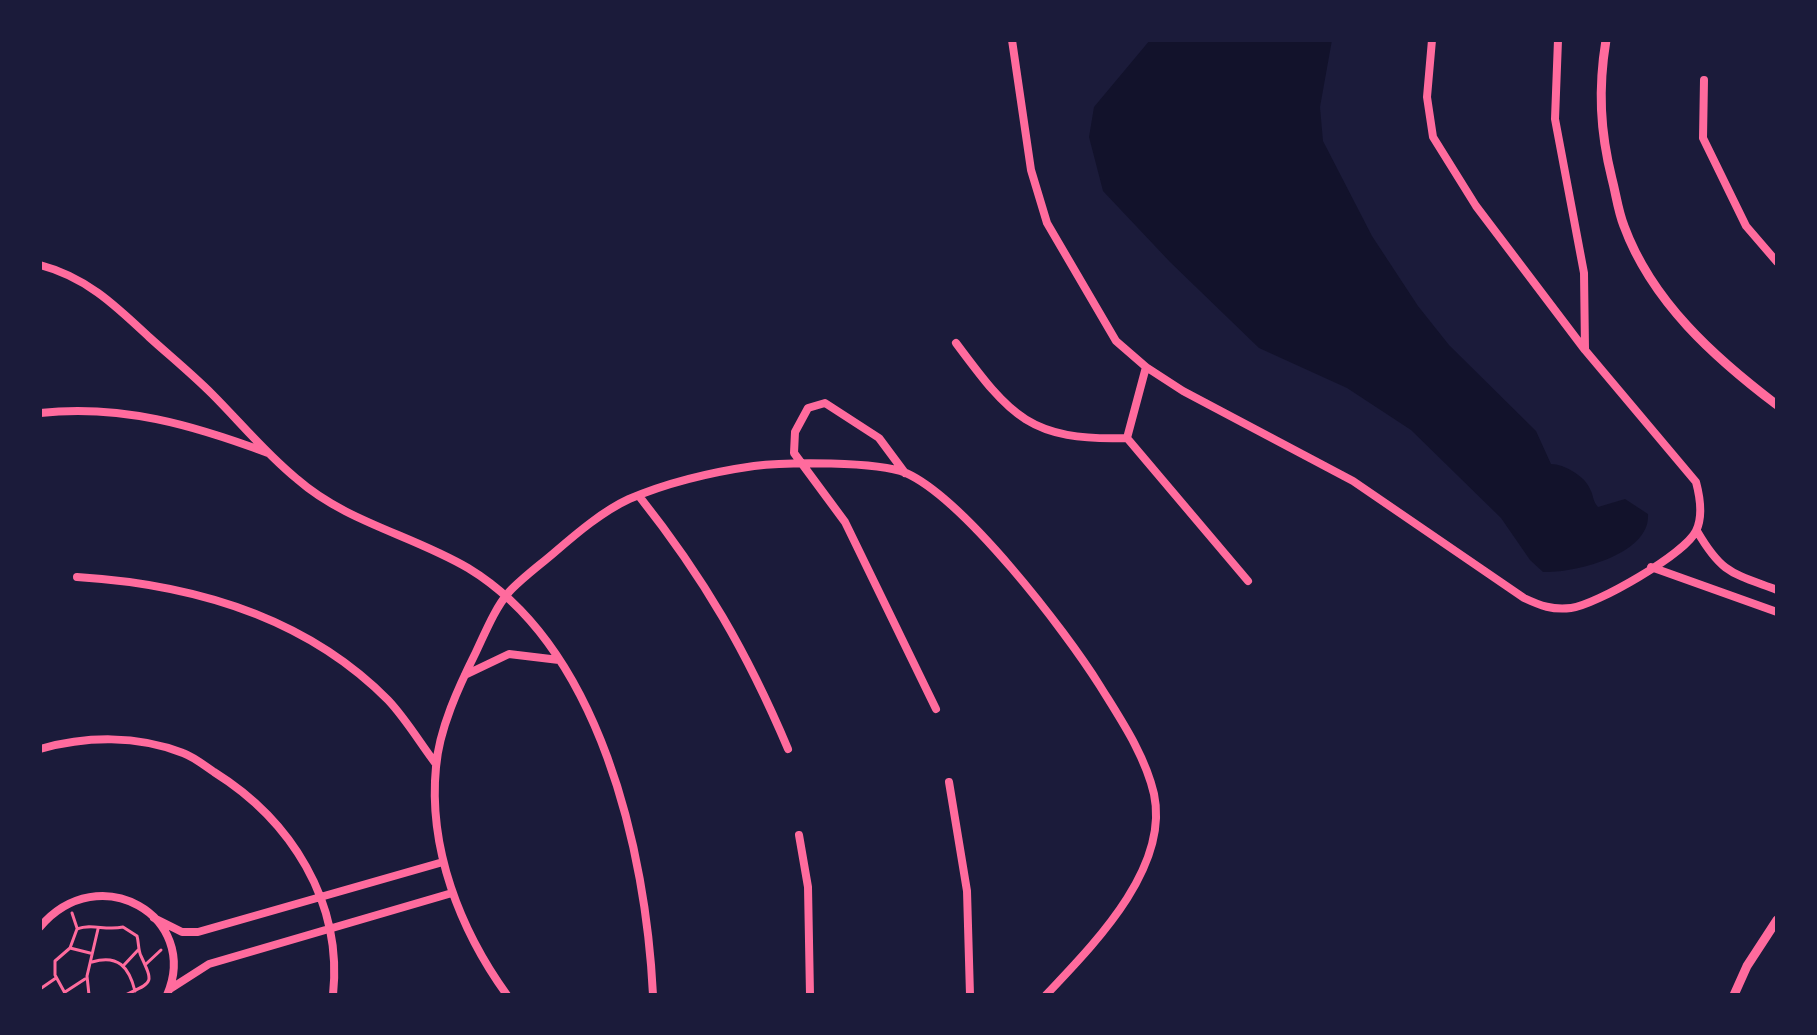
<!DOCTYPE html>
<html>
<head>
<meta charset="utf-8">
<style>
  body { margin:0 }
  #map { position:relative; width:1817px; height:1035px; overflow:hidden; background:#1b1b3a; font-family:Literata,serif }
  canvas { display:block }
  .frame { position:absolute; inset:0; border:42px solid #1b1b3a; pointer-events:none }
</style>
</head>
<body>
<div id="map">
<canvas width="1817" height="1035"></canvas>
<div class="frame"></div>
</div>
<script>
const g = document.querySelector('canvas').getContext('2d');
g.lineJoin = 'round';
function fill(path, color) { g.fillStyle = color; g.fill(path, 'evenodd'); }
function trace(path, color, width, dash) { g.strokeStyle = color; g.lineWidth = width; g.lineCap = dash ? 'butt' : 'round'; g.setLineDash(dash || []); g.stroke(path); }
const water = new Path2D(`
  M1150,40H1332L1320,107L1323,141L1372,236L1418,306L1449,345L1536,431L1551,464C1564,464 1585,476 1590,489C1594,496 1592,500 1598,507L1625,499L1648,514C1651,554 1576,573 1543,572L1530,560L1501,518L1411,430L1347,388L1259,348L1170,262L1103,191L1089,137L1094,107Z`);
const path = new Path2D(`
  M72,913L77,928
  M70,948L90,953
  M92,962C118,954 129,967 135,991
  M146,964L161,950
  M124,965L139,949
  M40,989L56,978
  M65,992L85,979
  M66,995L55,975V961L70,948L77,929C92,923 105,931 123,927L137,936C139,943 138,950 141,956C154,984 153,982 125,995
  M89,995L87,976L98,929`);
const minor = new Path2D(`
  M1012,40L1031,170L1047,223L1116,341L1146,367L1183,391L1353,481L1524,598C1541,606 1552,610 1571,608C1596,605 1685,554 1696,531C1703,517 1700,497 1696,482L1585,350L1476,206L1433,137L1427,97L1432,40
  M1558,40L1555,119L1584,273L1585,349
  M1704,80L1703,138L1746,226L1777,262
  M40,265C86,277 115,305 149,337C170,356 192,374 212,394C240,422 266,454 297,479C346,522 412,535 468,568C600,648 646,851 653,995
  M956,343C1011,417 1030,441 1127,438L1146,367
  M40,413C121,404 193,425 268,453
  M1127,438L1248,581
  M905,473L879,438L825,403L808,408L795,432L794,453L845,522L936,709
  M639,496C704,578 747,652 788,749
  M1697,531C1722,574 1732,573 1777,590
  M1651,567L1777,612
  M77,577C191,584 305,616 388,700C406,719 420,743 436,764
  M465,675L509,654L559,660
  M40,749C86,736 137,735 183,753C194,757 205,766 214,772C291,820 343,902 333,995
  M949,782L967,891L970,995
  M799,835L808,887L810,995
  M154,918L182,932H198L443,862
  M40,927C99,857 201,917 167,995
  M170,989L209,964L452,893
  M507,995C460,930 428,848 436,767C439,729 459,686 476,652C485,633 495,608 509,592C522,578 540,565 555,552C577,533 603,511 629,499C669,482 712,472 754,466C786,462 877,461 906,473C964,499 1065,630 1100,686C1121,720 1145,755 1154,794C1170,869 1092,946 1046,995`);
const tertiary = new Path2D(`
  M1606,40C1598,89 1600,131 1612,179C1616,194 1618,211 1624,226C1652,302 1715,358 1777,405
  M1734,995L1747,966L1777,920`);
fill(water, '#12122b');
trace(path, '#ff6b9d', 3);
trace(minor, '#ff6b9d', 8);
trace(tertiary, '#ff6b9d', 9);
</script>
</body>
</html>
